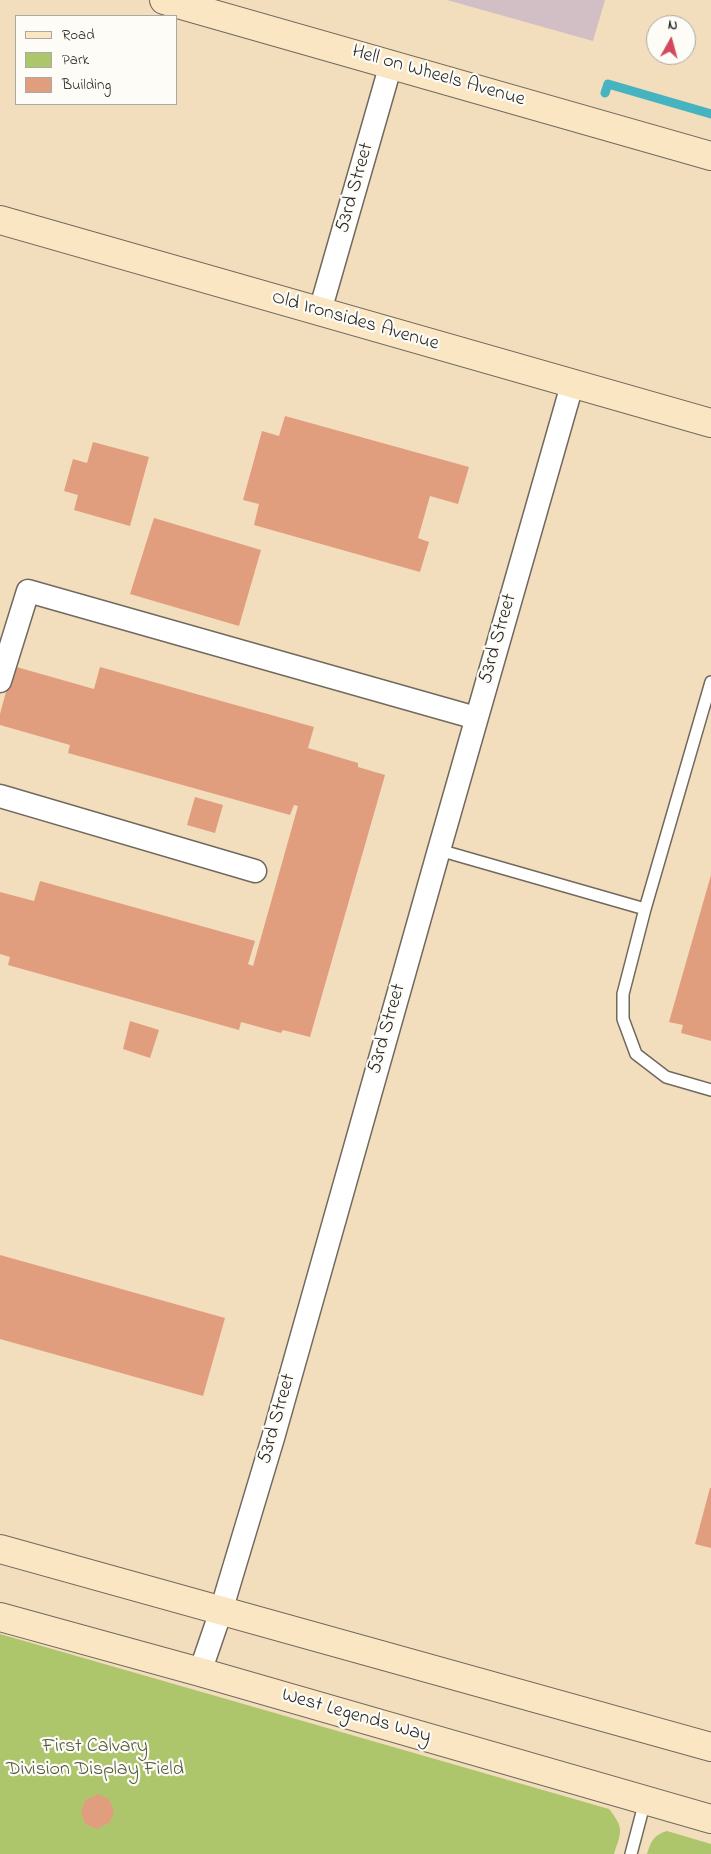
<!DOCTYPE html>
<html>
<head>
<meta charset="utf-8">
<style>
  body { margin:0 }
  #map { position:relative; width:711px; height:1854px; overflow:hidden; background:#f2ddbd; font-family:"Indie Flower",sans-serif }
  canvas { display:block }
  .legend { position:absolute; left:15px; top:15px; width:162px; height:90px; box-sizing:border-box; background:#fdfcf7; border:1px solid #a9a8a5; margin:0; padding:6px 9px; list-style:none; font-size:15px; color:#2b2b2b }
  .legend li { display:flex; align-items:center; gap:10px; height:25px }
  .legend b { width:25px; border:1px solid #a9a8a5 }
  .north { position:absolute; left:646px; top:15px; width:50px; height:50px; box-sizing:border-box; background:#fdfcf7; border:1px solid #a9a8a5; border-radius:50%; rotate:7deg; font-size:14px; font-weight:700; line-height:20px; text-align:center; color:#2b2b2b }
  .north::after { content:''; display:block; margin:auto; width:18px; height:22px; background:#d1495b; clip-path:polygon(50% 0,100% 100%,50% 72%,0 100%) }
</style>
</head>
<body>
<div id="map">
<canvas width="711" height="1854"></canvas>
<ul class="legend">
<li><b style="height:6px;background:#fbe6c3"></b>Road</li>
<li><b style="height:14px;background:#adc66b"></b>Park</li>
<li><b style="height:14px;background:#e19e7f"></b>Building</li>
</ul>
<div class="north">N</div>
</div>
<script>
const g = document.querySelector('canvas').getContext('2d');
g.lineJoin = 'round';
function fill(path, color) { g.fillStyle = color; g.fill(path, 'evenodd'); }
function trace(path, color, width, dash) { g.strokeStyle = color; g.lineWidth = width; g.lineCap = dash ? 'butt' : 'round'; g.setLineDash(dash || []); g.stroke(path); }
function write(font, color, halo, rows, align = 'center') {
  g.font = font + ' "Indie Flower",sans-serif'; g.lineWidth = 4.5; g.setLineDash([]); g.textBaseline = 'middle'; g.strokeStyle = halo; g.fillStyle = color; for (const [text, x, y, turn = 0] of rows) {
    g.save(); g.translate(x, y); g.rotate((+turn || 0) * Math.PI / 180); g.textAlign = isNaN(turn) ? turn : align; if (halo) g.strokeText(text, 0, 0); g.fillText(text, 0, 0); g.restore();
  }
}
const industrial = new Path2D(`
  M447,0H605L593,41Z`);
const green = new Path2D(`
  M0,1634L609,1809C625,1829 621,1832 614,1854H0Z
  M667,1831L711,1844V1854H647C651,1841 654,1835 667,1831Z`);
const stream = new Path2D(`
  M605,93L608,84L711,114`);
const building = new Path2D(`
  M285,416L469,467L458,504L430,496L418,538L429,542L420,572L254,525L259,504L243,500L262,431L279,436Z
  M93,442L149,457L130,526L74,510L78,495L64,491L73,459L87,463Z
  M154,518L261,550L239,626L130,594Z
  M13,666L94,689L100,667L314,727L308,748L358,763V767L385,775L310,1037L283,1030L281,1033L241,1022L239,1030L8,965L10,957L0,954V892L34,901L40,881L255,941L248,964L253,966L298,806L294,805L290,815L68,753L70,745L0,725V714Z
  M195,797L223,805L215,833L187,825Z
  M711,875V1041L681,1033L683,1025L669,1022Z
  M130,1021L159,1030L150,1058L123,1049Z
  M0,1255L225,1318L203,1396L0,1339Z
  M710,1488H711V1548L695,1544Z
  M98,1794L109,1799L114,1811L110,1822L97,1829L85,1824L81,1812L85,1800Z`);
const lane = new Path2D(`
  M711,682L645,909L623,994V1019L636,1054L666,1077L711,1090
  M439,850L645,909
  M631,1854L645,1801`);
const street = new Path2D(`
  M320,311L391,64
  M0,681L28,591L476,718
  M0,796L255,871
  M200,1672L221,1611L273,1438L439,850L572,385`);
const secondary = new Path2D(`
  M164,0L711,156
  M0,220L711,423
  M0,1549C237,1616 474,1680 711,1747
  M0,1617L200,1672L711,1819`);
const streetNames = [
  ["Hell on Wheels Avenue",438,77,16],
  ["53rd Street",356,188,-74],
  ["Old Ironsides Avenue",355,322,16],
  ["53rd Street",499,639,-74],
  ["53rd Street",388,1029,-74],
  ["53rd Street",278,1419,-74],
  ["West Legends Way",356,1717,16]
];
const parkNames = [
  ["First Calvary",95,1748],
  ["Division Display Field",95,1771]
];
fill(industrial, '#d2bec5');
fill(green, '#adc66b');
trace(stream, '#45b3c0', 9);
fill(building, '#e19e7f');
trace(lane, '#71695e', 14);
trace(street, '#71695e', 25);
trace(secondary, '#71695e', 30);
trace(lane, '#fff', 11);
trace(street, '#fff', 22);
trace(secondary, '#fbe6c3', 28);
write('20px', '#2b2b2b', '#fdfcf7', streetNames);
write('20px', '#525a3e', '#fdfcf7', parkNames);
</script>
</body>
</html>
